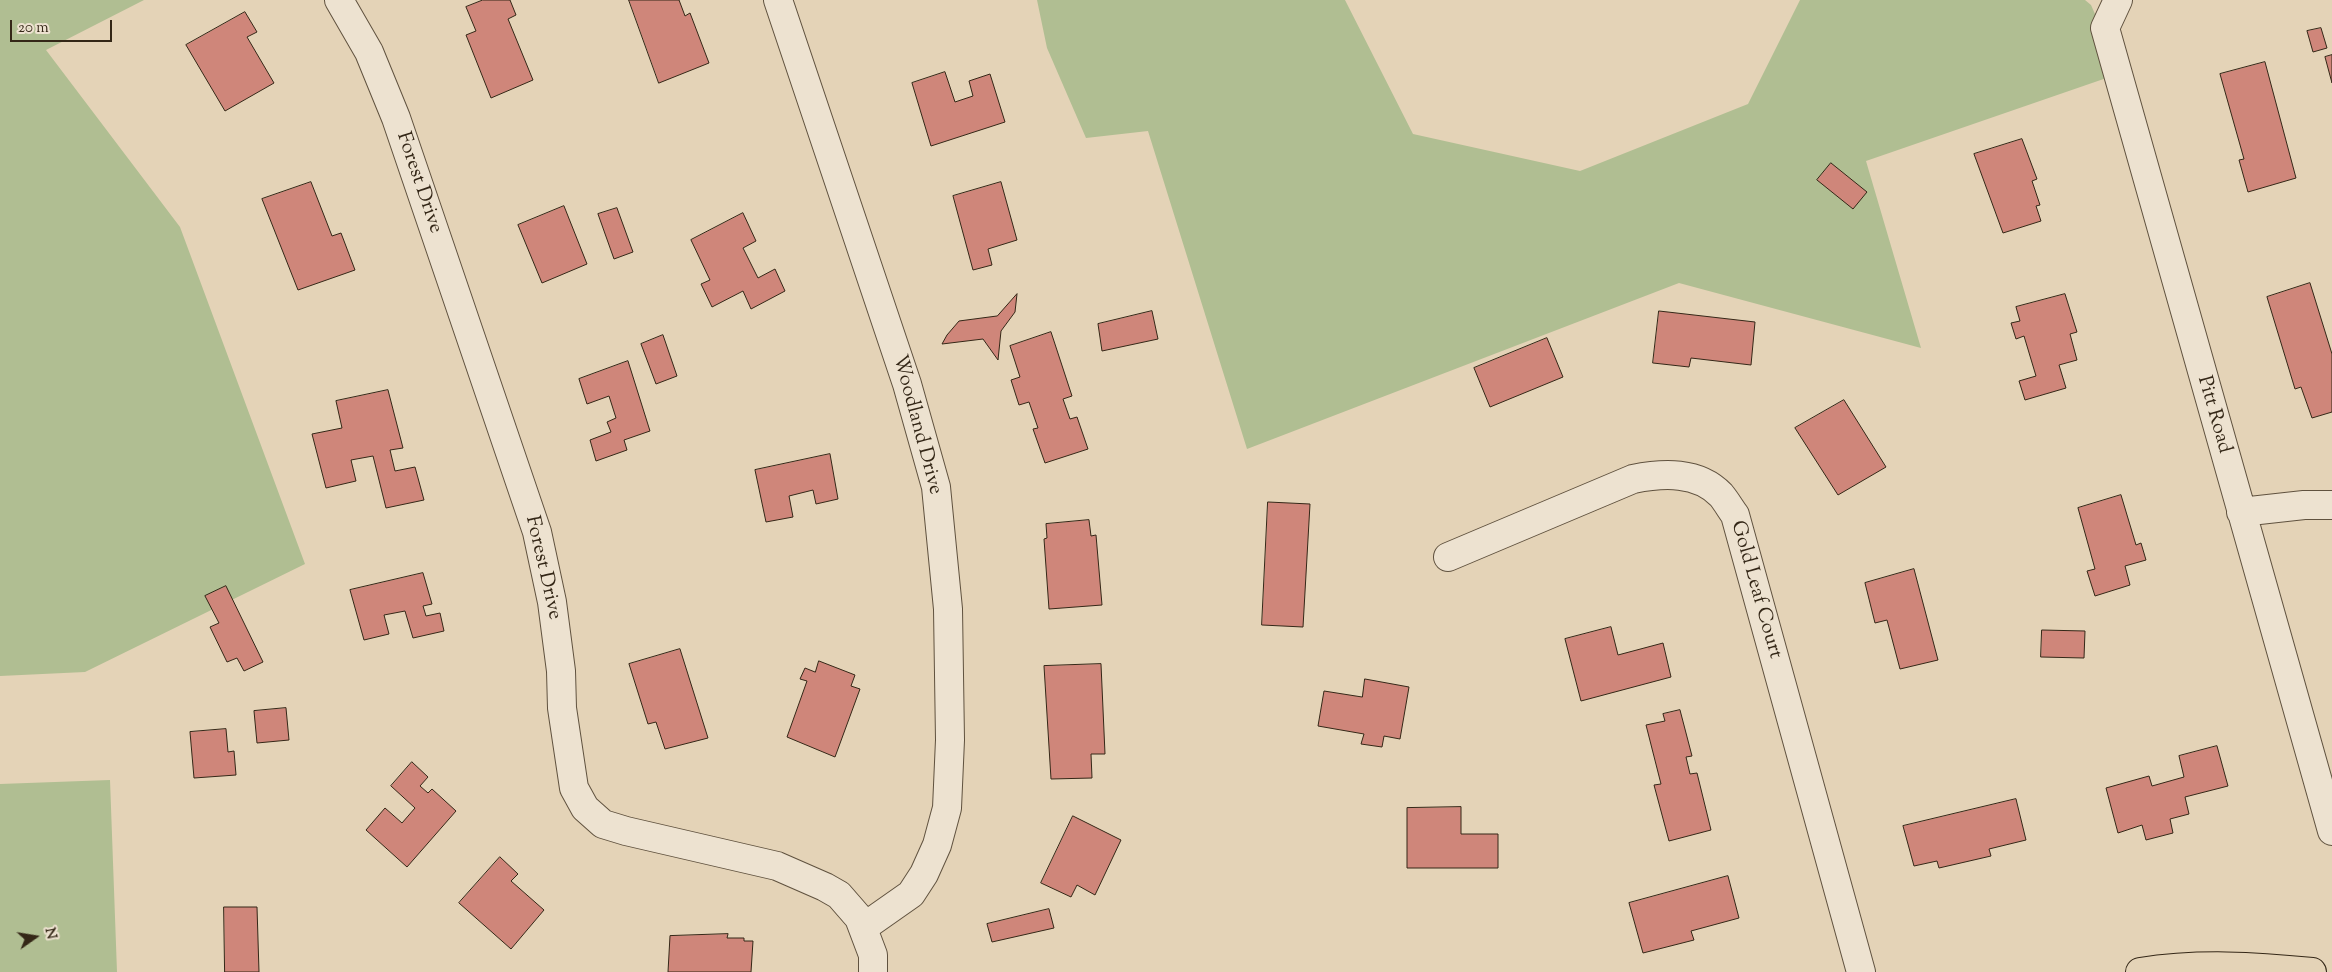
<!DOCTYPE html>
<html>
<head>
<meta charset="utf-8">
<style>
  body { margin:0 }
  #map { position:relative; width:2332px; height:972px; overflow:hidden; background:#e4d3b7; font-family:"Sorts Mill Goudy",serif }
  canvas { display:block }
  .north { position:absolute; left:10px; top:912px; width:50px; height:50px; -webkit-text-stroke:4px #ede2d0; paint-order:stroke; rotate:77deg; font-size:14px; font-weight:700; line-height:20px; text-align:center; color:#342717 }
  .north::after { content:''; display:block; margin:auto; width:18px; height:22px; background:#342717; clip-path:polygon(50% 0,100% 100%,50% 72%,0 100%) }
  .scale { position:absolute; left:10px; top:20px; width:102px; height:22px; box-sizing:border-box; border:2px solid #342717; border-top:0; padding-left:6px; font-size:15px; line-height:18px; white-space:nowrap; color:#342717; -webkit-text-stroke:4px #ede2d0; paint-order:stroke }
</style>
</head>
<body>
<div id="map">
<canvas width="2332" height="972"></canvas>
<div class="north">N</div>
<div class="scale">20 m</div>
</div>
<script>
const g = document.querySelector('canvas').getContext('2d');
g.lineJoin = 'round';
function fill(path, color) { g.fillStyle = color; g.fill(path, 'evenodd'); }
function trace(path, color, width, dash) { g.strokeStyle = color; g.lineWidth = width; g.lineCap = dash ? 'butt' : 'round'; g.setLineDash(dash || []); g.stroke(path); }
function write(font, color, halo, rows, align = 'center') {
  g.font = font + ' "Sorts Mill Goudy",serif'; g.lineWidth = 5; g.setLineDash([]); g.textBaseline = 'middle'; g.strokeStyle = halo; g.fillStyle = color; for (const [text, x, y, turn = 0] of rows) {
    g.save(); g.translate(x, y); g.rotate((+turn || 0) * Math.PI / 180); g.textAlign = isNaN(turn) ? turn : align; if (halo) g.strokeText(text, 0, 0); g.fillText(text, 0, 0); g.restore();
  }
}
const green = new Path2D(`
  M0,0H144L46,50L180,227L305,564L85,672L0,676Z
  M1037,0H1345L1413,134L1580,171L1748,104L1800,0H2085L2091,5L2121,73L1866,161L1921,348L1679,283L1247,449L1148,131L1086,138L1047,48Z
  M110,780L117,972H0V784Z`);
const building = new Path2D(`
  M483,0H510L516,15L508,19L533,80L491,98L466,35L476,31L466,7Z
  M629,0H679L685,16L690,13L709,63L659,83Z
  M245,12L257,32L247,37L274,83L225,111L186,45Z
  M2321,28L2327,48L2313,52L2307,31Z
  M2332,55V83L2325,57Z
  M2265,62L2296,178L2248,192L2239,160L2244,159L2220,74Z
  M945,72L955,102L973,96L969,81L990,74L1005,122L931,146L912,83Z
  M2022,139L2037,179L2032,181L2040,205L2036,206L2041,221L2003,233L1974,154Z
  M1831,163L1867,192L1853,209L1817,180Z
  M311,182L332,236L341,233L355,270L298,290L262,199Z
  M1001,182L1017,240L988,249L992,265L973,270L953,196Z
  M564,206L587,264L542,283L518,225Z
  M617,208L633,252L614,259L598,214Z
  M743,213L756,241L743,248L758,278L775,269L785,291L751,309L743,291L712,307L701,284L710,280L691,240Z
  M2310,283L2332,354V412L2312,418L2301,387L2295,389L2267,297Z
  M1017,294L1015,312L1001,331L998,360L983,339L942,344L947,335L959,321L997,316Z
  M2065,294L2077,332L2070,334L2077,360L2059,365L2066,388L2025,400L2019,381L2036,376L2024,336L2016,339L2011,323L2020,321L2016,307Z
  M1152,311L1158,339L1102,351L1098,324Z
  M1659,311L1755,322L1751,365L1691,358L1689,367L1653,363Z
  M1051,332L1072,396L1063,399L1070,419L1077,417L1088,449L1045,463L1033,429L1038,428L1029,402L1019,405L1011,380L1020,377L1010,346Z
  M663,335L677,376L656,384L641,344Z
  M1547,338L1563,377L1490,407L1474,368Z
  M628,361L650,431L624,440L627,450L596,461L590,440L611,432L607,422L616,418L609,396L587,404L579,379Z
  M388,390L403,448L390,450L395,471L415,467L424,500L386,508L373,456L351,460L356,481L326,488L312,434L342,428L336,401Z
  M1844,400L1886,467L1838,495L1795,428Z
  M830,454L838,499L816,504L813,490L789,496L793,517L766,522L755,470Z
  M2121,495L2136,545L2141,543L2146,560L2125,566L2130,585L2095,596L2087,571L2095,569L2078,508Z
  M1268,502L1310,504L1303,627L1262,625Z
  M1089,520L1091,536L1096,535L1102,605L1049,609L1044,539L1047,538L1046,524Z
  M1914,569L1938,660L1900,669L1887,620L1875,623L1865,583Z
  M423,573L432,604L423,606L426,616L440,613L444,631L413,638L405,611L384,615L389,634L364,640L350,590Z
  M226,586L263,662L244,671L237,658L227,662L210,627L219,623L205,596Z
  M1611,627L1618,655L1663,643L1671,677L1581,701L1565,639Z
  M2042,630L2085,631L2084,658L2041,657Z
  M680,649L708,738L665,749L656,722L648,724L629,664Z
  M819,661L855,675L851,686L860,689L835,757L787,737L807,681L800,679L805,668L815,672Z
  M1101,664L1105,754H1091L1092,778L1051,779L1044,666Z
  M1365,679L1409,687L1400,739L1384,736L1382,747L1361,744L1364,734L1318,726L1324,691L1362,697Z
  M286,708L289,740L257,743L254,711Z
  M1680,710L1692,756L1686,757L1690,774L1697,773L1711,830L1669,841L1654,785L1661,784L1646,725L1665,721L1663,714Z
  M226,729L228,752L234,751L236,775L194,778L190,732Z
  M2217,746L2228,786L2185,797L2189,814L2170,819L2173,833L2146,840L2142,825L2118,833L2106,788L2149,776L2152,786L2184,777L2179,756Z
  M412,762L428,777L420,786L428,793L432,789L456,811L407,867L366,830L385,808L402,823L415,808L391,786Z
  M2016,799L2026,840L1989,849L1991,856L1939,868L1937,861L1914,866L1903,826Z
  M1461,807V834H1498V868H1407V808Z
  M1073,816L1121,840L1095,895L1077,885L1071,897L1041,883Z
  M500,857L518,874L511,881L544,910L511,949L459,903Z
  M1728,876L1739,918L1691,931L1694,940L1643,953L1629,903Z
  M224,907H257L259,972H225Z
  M1049,909L1054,928L992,942L987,924Z
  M728,934L727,938H744V941H753L751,972H668L670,936Z`);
const street = new Path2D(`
  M339,0L369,52L396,118L537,532L552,602L561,671L562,708L574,788L585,808L603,824L626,831L777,866L825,887L839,895L859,918L873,955V972
  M778,0L907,384L936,487L948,609L950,740L947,808L937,845L924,874L911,894L864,927
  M2118,0L2105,28L2332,831
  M2241,512L2304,505H2332
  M1448,557L1633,479C1663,473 1698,471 1721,495C1726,501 1730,508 1735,515L1861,972`);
const primary = new Path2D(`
  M2140,972C2197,963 2255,966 2312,972`);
const streetNames = [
  ["Forest Drive",418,183,71],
  ["Pitt Road",2213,415,74],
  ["Woodland Drive",916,425,75],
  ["Forest Drive",542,568,77],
  ["Gold Leaf Court",1755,590,74]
];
fill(green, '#b0be92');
fill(building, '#cf867a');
trace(building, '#342717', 1);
trace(street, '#60523f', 30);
trace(primary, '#342717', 30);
trace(street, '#ede2d0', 28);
trace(primary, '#e4d3b7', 28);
write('20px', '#342717', '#ede2d0', streetNames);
</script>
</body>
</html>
